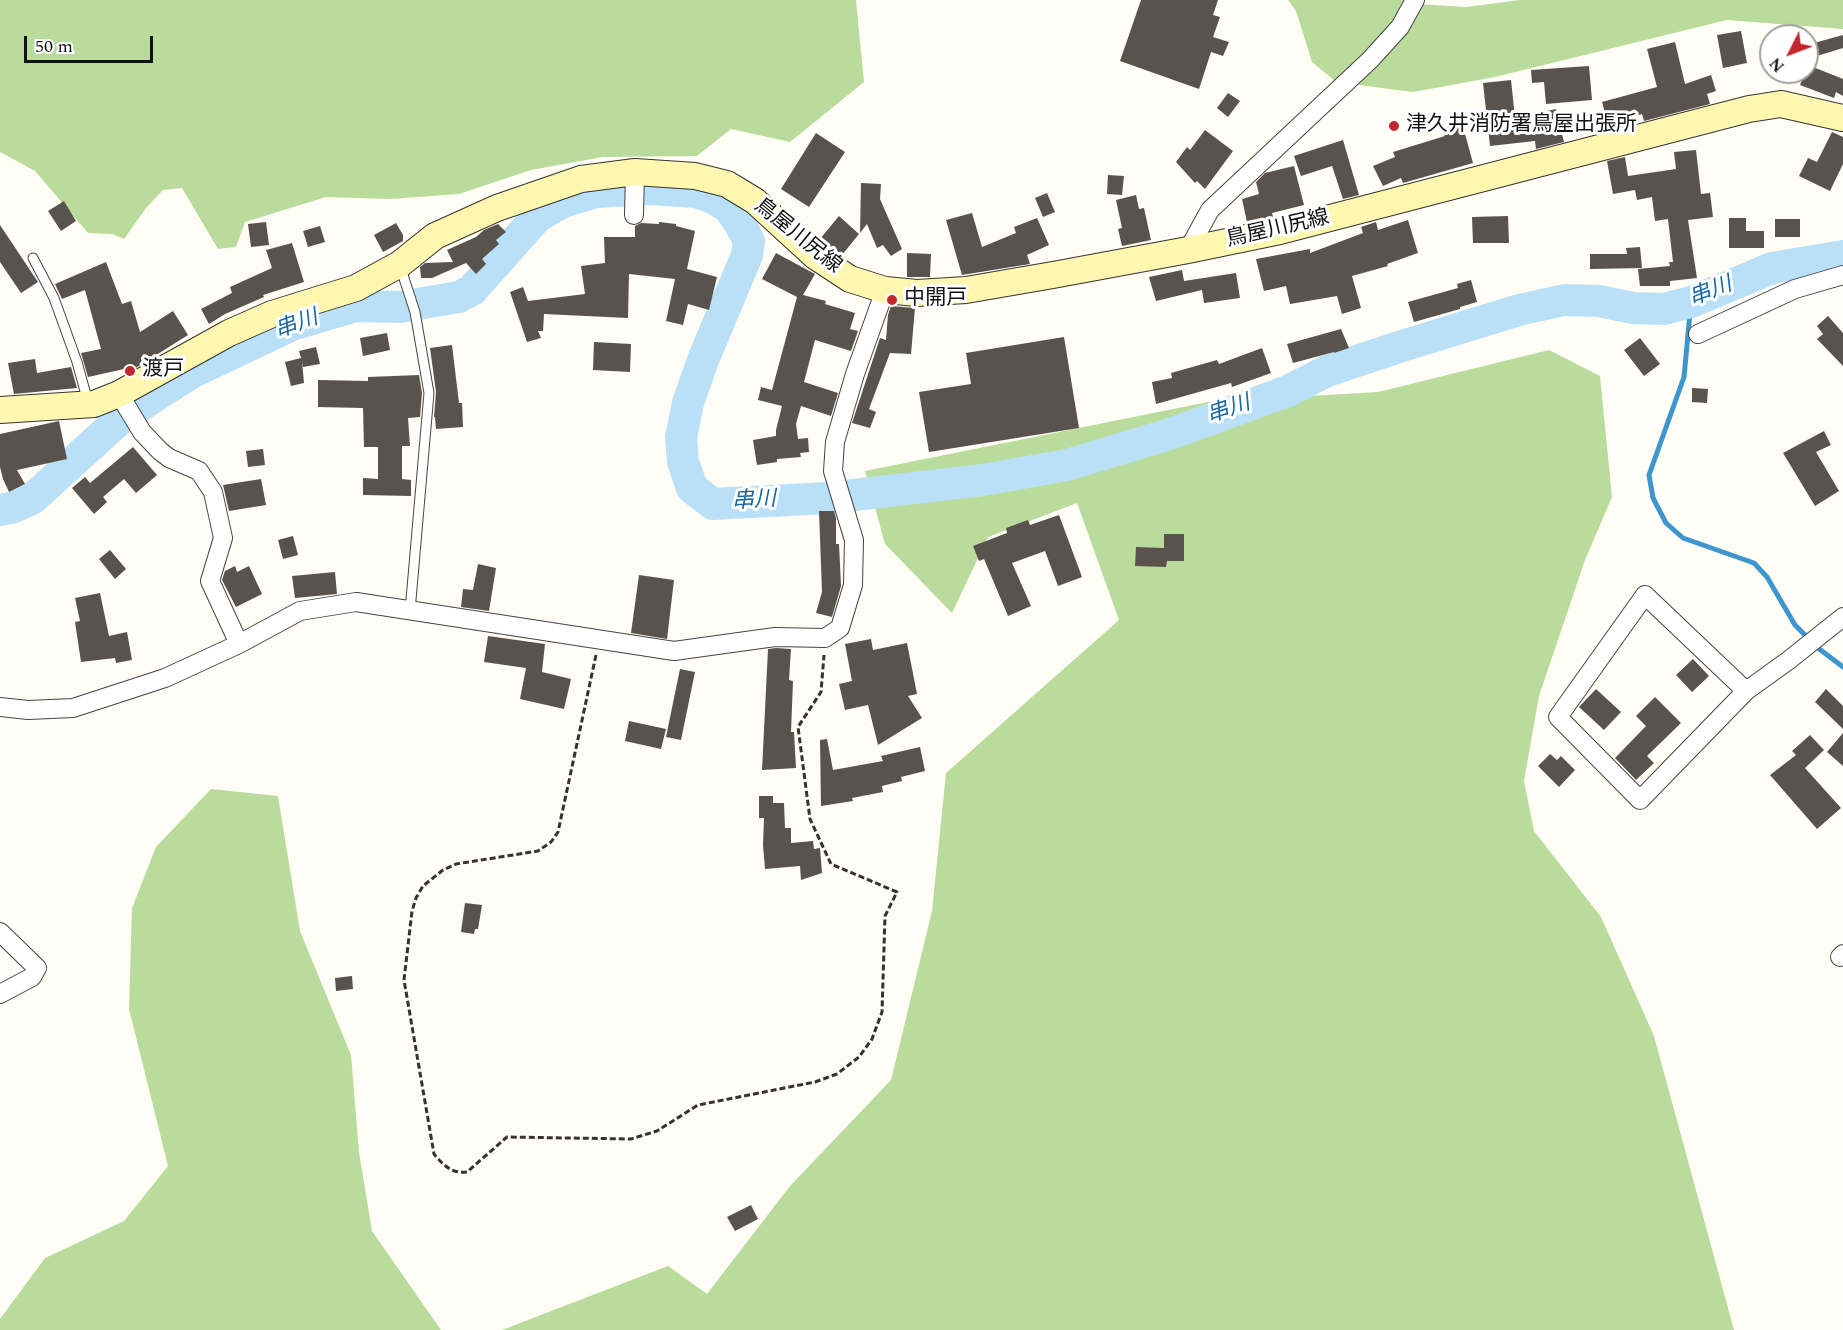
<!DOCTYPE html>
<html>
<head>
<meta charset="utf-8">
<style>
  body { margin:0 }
  #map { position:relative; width:1843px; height:1330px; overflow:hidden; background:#fffdf5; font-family:Spectral,serif }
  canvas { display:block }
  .north { position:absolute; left:1759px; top:24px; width:60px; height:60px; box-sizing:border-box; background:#fff; border:2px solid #a0a0a0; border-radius:50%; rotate:228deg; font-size:16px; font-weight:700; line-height:24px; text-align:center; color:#111 }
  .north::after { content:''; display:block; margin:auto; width:21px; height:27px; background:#c4262e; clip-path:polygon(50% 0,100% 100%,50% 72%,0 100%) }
  .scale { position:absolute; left:24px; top:36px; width:129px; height:27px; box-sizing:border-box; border:3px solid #111; border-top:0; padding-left:8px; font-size:18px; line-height:21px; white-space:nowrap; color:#111; -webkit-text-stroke:4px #fff; paint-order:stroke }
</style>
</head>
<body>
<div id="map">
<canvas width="1843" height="1330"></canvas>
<div class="north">N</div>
<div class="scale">50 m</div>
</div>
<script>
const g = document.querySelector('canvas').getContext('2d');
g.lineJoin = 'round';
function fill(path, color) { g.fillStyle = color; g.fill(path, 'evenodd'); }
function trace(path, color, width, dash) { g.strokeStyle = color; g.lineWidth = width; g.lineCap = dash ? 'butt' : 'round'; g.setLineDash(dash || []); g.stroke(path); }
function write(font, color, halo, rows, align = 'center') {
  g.font = font + ' Spectral,"Noto Sans JP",serif'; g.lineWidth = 6; g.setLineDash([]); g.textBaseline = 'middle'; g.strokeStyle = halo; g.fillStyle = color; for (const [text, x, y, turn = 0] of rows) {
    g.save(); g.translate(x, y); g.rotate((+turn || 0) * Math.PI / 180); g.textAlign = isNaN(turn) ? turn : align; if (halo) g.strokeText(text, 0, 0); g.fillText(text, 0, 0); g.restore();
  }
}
const forest = new Path2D(`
  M0,0H856L864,82L790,142L731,129L697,156L603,157L531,170L459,194L390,199L326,197L245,222L236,247L218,249L182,188L163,190L146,208L124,239L112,234L88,233L35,171L0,152Z
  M1288,0H1411L1416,4L1466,7L1520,0H1843V29L1727,20L1495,77L1413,92L1336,82L1312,62L1296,11Z
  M1549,350L1600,376L1612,497L1585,560L1539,696L1524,781L1534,831L1601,917L1654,1036L1734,1330H502L668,1266L707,1294L790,1186L891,1080L932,911L946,773L1119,620L1077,503L988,537L952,613L885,544L865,471L1208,402L1378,392Z
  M211,789L278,796L300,931L351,1055L359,1152L372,1231L441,1330H0V1319L45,1258L124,1221L168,1166L129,1009L132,908L156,847Z`);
const stream = new Path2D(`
  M1691,302L1684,377L1649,475L1653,498L1666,523L1683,538L1754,563L1767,577L1795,625L1818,648L1843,667`);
const river = new Path2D(`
  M0,510L14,507L32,499L118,421L155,396L193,372L292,325L356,306L400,307L459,297L472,290L537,217L563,202L596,192L650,189L696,192L713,198L728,207L739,222L749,241L747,255L703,360L688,403L681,438L683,462L692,488L713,504L828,498L983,480L1067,465L1170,434L1288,391L1327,371L1399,347L1519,310L1564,300L1599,301L1633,308L1664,309L1691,302L1772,268L1843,256`);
const building = new Path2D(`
  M1141,0H1218L1213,15L1220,17L1213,37L1229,42L1223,56L1211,52L1199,89L1120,61Z
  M1741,31L1747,63L1723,68L1717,35Z
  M1843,35V48L1807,59V45Z
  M1675,42L1685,84L1711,75L1716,91L1707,94L1710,104L1644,121L1642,114L1608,124L1602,102L1657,87L1647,49Z
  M1808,65L1843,79V96L1836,92L1834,98L1800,85L1805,72H1807Z
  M1589,66L1592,100L1546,104L1544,82L1532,83L1531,70Z
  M1511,80L1515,118L1556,109L1564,142L1536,149L1535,141L1490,146L1483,83Z
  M1228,93L1240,101L1228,117L1217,108Z
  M1462,123L1473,163L1403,183L1401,178L1383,186L1373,166L1395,157L1393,152L1445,136L1443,128Z
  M1205,130L1233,151L1205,189L1197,181L1195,183L1176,162L1187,147L1190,150Z
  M1832,132L1843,137V164L1830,191L1799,176L1808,158L1817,162Z
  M816,133L845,152L809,207L781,189Z
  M1343,140L1359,195L1343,199L1332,166L1301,176L1294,156Z
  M1696,150L1701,194L1710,193L1713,217L1688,220L1697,278L1670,281V286H1640L1638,269L1670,266L1669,262H1673L1668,219L1655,221L1652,197L1637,200L1635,190L1613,194L1607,161L1625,157L1628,176L1676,169L1674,152Z
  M1294,166L1304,205L1272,213L1273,217L1247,222L1242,199L1259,194L1256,182L1265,173Z
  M1108,175L1124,176L1122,195L1107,194Z
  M861,183L881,184L880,199L902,249L891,256L883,245L877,248L867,224L860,233Z
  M1047,193L1055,212L1043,217L1035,198Z
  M1136,195L1139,209L1144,208L1151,240L1122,246L1118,229L1122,228L1116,200Z
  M64,201L76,221L61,231L48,211Z
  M972,213L982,247L1016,233L1014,227L1037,218L1049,245L1027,255L1030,264L962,275L946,220Z
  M839,216L859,234L842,255L820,239Z
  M1508,216L1509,243H1473L1472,217Z
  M1729,218H1746V231H1764V248H1729Z
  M1775,219H1800V237H1775Z
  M1408,220L1418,253L1387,264L1388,266L1352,276L1361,308L1342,314L1337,296L1290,304L1286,286L1264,291L1256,259L1310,249V253L1363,233L1361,227L1376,222L1378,230Z
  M266,222L269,245L251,247L248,224Z
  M659,222L676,224V226L695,231L687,269L717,277L709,310L688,304L683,325L666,321L675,279L629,274L628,318L544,314L543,331H538L541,338L527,342L510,292L523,287L528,301L585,294L581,266L605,263L604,237H635V226L641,223L659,224Z
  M396,223L403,235V241L383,252L374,235Z
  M498,224L506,232L496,240L499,244L482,259L486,264L476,274L466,263L432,278H421L420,267L425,263L453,262L447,250L476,237L484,230Z
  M0,225L38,282L21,293L0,262Z
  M320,226L325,242L308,247L303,231Z
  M292,243L304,282L263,295L264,297L225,314L209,324L201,309L232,293L230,287L272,268L266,250Z
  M1640,247L1642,268L1590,269V254H1627L1626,248Z
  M776,253L815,274L803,295L826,301L825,304L855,313L850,329L858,331L851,351L815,340L804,382L838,393L831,416L801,406L796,424L798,439L808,438L809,452L800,453L801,457L777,459V462L757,465L753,440L776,436V430L782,406L758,400L761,387L772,390L797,297L762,279Z
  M907,253L931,254L930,277H907Z
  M106,262L122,304L131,301L140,332L173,311L188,335L134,369L133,367L88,377L81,353L101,349L85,290L62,299L55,284Z
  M1182,270L1184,281L1236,273L1240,298L1204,303L1202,290L1156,301L1149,277Z
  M1471,280L1477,302L1460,307V309L1414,322L1408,302L1458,288L1457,284Z
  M891,306L915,308L911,354L890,353L869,409L876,412L870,428L852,423L880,338L886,340L888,315Z
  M1828,316L1843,333V366L1817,339L1823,334L1817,326Z
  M1341,329L1349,348L1334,353V352L1293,363L1287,344Z
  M387,333L390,350L363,356L360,338Z
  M1064,337L1079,428L929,452L919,392L971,384L966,353Z
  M1640,338L1660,364L1644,376L1624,350Z
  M594,342L631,344L630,372L593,370Z
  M452,345L459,403H462L463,427L436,429L435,417H434L436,392L430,348Z
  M316,347L320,364L303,367L302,361L304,383L291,386L285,362L301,358L299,351Z
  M1262,348L1271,373L1232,387L1231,383L1156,404L1152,382L1172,378L1171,373L1217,360L1219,364Z
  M35,359L37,373L71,367L77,388L14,394L8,363Z
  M419,375L422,393L420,417L408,418L410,446H402V479L411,480V496L363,495V478L378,479V447H364L363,408L318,407V380L368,381V377Z
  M1692,388L1708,389L1707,403L1692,402Z
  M59,421L67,459L17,470L25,484L9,492L3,479L0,467V434Z
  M1824,431L1831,445L1816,452L1839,491L1815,506L1783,453Z
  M133,447L157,475L136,493L124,479L103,497L107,502L94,514L72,488L85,477L90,483Z
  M263,449L265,465L248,467L246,451Z
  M261,479L266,505L229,511L223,485Z
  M819,511H834L836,518V544H839L841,586L832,617L816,613L822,592Z
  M1059,515L1082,577L1058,586L1045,551L1012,563L1031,606L1008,616L984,559L979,561L973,546L1007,533L1006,528L1028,520L1030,525Z
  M1164,534H1184V561H1167L1166,567L1135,566L1136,547L1164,548Z
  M293,536L298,555L283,559L278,540Z
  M110,550L126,569L115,579L99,559Z
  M478,564L496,568L489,611L461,607L463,589L473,590Z
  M235,566L237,572L249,566L262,594L236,607L222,580L225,571Z
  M335,572L337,594L295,598L292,576Z
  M639,575L674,580L667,639L631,633Z
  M100,593L109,636L127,632L132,660L116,663L115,658L81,662L75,622L80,621L75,598Z
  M488,636L545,644L542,672L571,679L564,709L520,699L526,668L484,662Z
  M871,639L873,650L907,643L917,694L908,696L922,718L878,745L868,705L845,710L839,684L852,681L845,644Z
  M776,648L791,649L789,680L793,681L791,732H794L796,768L762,770L768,649Z
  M1693,659L1709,676L1692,692L1676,675Z
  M680,669L695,672L681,740L666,737Z
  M1596,689L1621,712L1604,730L1579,707Z
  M1826,689L1843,706V729L1815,702Z
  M1655,697L1681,723L1647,756L1654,763L1636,780L1615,758L1646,726L1636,716Z
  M629,721L666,729L661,749L625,741Z
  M1843,733V766L1827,752Z
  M1810,735L1824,750L1805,768L1841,808L1817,829L1770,775L1796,755L1792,751Z
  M827,739L833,770L883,761L881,756L920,747L925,771L901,777L902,781L882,786L883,792L852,798L853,801L821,806L820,740Z
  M1550,754L1557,760L1561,756L1575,770L1559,787L1538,766Z
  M759,796H773V803H784L785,828H791V843L813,841L814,849L820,848L822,873L801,880L800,866L765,869L763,845L764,818H759Z
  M465,903L482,905L478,929H475L474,934L461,932Z
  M352,976L353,989L336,991L335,978Z
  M751,1205L758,1219L735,1231L727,1217Z`);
const path = new Path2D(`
  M596,655L558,832L551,842L538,851L456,864L443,870L423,886L416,898L412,911L404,980L434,1154C443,1165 452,1174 467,1172L507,1137L631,1139L657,1131L698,1105L815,1082L837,1074L859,1057L872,1039L882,1012L885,916L897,892L831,864L810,819L798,727L821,692L824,655`);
const service = new Path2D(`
  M33,258L54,298L77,362L88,402
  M400,266L415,312L429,393L410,611`);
const minor = new Path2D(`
  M634,215L635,172
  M1188,250L1210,210L1370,60L1400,27L1415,0
  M1698,334L1795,289L1843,275
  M119,394L142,432L160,451L169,458L199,471L213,492L223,538L210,581L239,644
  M1746,691L1645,595L1558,717L1640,800L1746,691L1789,660L1843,617
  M0,707L28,710L73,708L165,678L239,644L300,611L356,602L674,651L775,637L825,638L840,628L853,585L854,540L833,471L835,442L855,374L885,290
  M0,932L37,968L32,977L0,994
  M1840,957L1843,954`);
const secondary = new Path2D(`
  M0,410L94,404L119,394L229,333L272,314L356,288L400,264L435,236L497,208L581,179L635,172L695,176L727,184L755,201L815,256L850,279L885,290L917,293L966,290L1053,275L1188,250L1280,231L1749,109L1781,104L1843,118`);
const markers = [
  [1394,126,6,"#c4262e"],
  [892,300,6,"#c4262e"],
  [130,371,6,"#c4262e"]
];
const poiNames = [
  ["津久井消防署鳥屋出張所",1406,126],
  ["中開戸",904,300],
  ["渡戸",142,371]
];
const streetNames = [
  ["鳥屋川尻線",1278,230,-13],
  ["鳥屋川尻線",797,237,39]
];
const waterNames = [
  ["串川",1711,293,-21],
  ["串川",297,326,-20],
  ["串川",1229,411,-19],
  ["串川",754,502,-3]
];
fill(forest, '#b9dc9c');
trace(stream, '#3f96cf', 5);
trace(river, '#b9e0f7', 32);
fill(building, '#5a524d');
trace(service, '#444', 11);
trace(minor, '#444', 20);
trace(secondary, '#333', 28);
trace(path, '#333', 3, [6, 3]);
trace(service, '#fff', 9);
trace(minor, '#fff', 18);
trace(secondary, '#fff6b0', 26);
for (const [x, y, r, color] of markers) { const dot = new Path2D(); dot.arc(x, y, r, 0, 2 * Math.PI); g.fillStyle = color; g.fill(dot); trace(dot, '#fff', 2); }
write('21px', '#111', '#fff', poiNames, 'left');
write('21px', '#111', '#fff', streetNames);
write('italic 22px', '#1768a6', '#fff', waterNames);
</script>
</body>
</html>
